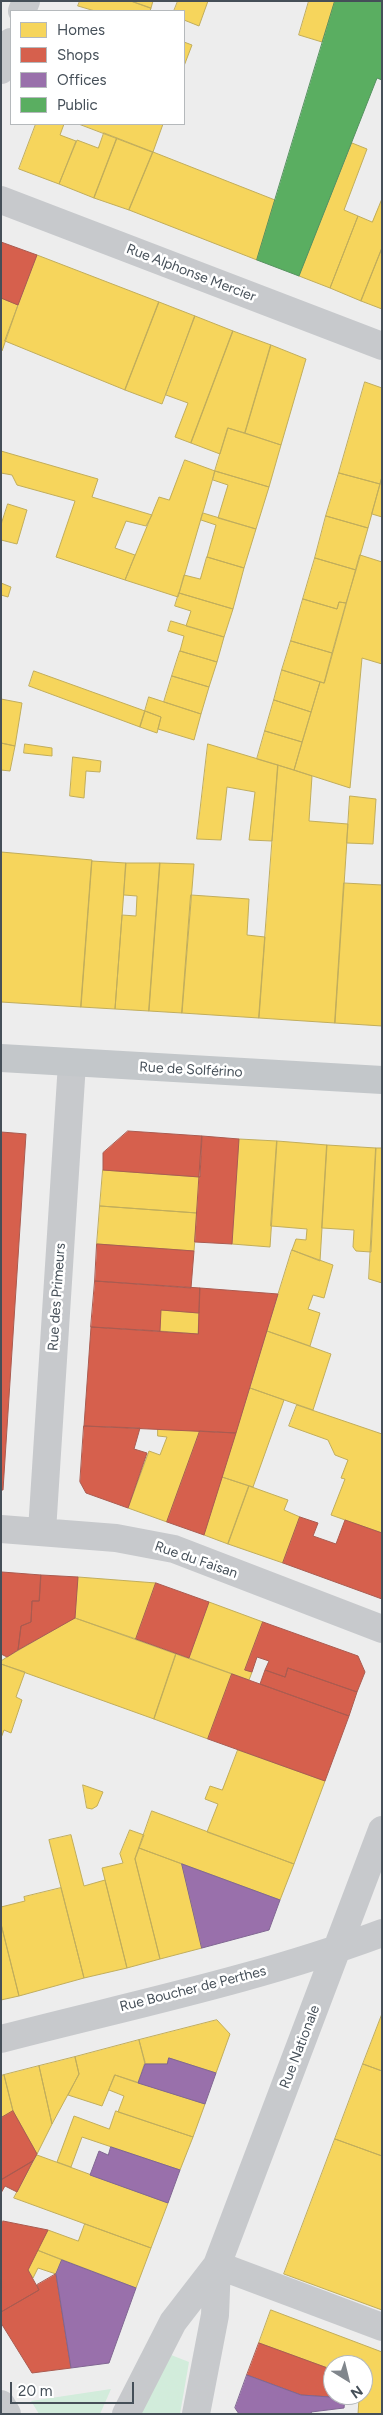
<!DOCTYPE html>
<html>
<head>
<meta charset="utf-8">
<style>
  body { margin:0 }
  #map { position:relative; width:383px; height:2415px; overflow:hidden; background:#ededed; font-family:Figtree,sans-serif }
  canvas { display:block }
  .frame { position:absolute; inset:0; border:2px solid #454f58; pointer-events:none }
  .legend { position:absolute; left:10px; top:10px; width:175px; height:115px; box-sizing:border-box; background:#fff; border:1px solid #b5b9bc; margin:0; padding:6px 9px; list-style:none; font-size:15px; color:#454f58 }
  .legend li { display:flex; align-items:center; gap:10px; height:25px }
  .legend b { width:25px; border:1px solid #b5b9bc }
  .north { position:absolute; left:323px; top:2355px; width:50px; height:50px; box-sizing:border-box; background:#fff; border:1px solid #b5b9bc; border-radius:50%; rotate:144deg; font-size:14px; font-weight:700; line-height:20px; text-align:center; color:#454f58 }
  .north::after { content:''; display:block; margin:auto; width:18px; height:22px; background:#80868c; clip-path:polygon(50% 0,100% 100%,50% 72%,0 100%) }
  .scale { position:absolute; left:10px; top:2382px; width:124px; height:22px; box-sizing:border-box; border:2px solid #454f58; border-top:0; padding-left:6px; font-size:15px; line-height:18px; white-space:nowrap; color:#454f58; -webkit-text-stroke:4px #fff; paint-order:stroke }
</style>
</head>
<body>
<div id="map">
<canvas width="383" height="2415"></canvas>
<div class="frame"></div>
<ul class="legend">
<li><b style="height:14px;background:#f6d55c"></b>Homes</li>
<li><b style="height:14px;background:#d6604d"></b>Shops</li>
<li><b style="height:14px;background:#9970ab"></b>Offices</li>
<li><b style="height:14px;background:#5aae61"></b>Public</li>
</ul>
<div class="north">N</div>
<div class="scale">20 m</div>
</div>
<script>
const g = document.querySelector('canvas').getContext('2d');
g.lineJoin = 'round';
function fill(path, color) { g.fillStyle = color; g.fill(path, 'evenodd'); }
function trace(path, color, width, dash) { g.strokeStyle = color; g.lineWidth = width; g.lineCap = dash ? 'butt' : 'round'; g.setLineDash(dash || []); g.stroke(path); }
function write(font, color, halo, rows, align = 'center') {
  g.font = font + ' Figtree,sans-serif'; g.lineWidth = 5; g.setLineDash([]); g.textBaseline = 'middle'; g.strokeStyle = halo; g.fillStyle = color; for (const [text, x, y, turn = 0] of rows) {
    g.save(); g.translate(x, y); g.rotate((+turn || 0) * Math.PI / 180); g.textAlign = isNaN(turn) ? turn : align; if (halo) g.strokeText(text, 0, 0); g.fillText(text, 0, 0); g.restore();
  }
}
const green = new Path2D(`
  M166,2353L189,2362L180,2414H138Z
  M111,2389L100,2414H39L31,2401Z`);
const homes = new Path2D(`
  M80,1H131L151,8L150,11H95L78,6Z
  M131,1H153L151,8Z
  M178,1H208L199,26L184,20V11H174Z
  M309,1H335L322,42L299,35Z
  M184,42L192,45L184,66Z
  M36,124H64L60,135L76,141L59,184L19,169Z
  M79,124H163L153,152Z
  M104,133L117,138L94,198L59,184L77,140L98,148Z
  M117,138L153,152L129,210L94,198Z
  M352,143L367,149L344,210L358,216L330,288L299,276Z
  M153,152L275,200L257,260L129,210Z
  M382,199V248L361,301L330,288L358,216L372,222Z
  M382,248V309L361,301Z
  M37,255L159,302L125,390L5,341Z
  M1,298L18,305L2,351H1Z
  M159,302L195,316L162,404L125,390Z
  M195,316L233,331L191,443L175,437L188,403L166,395Z
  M233,331L271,345L245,433L228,428L220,454L191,443Z
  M271,345L306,359L281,445L245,433Z
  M365,382L382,388V477L380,484L339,473Z
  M228,428L281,445L269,487L215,471Z
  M1,451L98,479L92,497L152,515L146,526L126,521L115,548L135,555L125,580L56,557L75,501L17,485L12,475L1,473Z
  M185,460L215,471L178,597L125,580L159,497L169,500Z
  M215,471L269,487L256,529L218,518L228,485L213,480Z
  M339,473L380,484L368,528L326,516Z
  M382,477V517L372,514Z
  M8,504L27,510L17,544L1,540V525Z
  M203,513L256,529L244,568L207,557L216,525L201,520Z
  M326,516L368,528L356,570L315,558Z
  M360,555L382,562V664L362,658L350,788L294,770L320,682L324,683Z
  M207,557L244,568L233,609L179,593L184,575L200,579Z
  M315,558L356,570L346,603L339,602L337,609L303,599Z
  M1,583L11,587L8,597L1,595Z
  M179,593L233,609L224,637L186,626L191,611L175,606Z
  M303,599L337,609L339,602L346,603L332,653L291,641Z
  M171,621L224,637L217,662L180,651L184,636L168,631Z
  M291,641L332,653L324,683L282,670Z
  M180,651L217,662L209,687L172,676Z
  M282,670L320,682L311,712L274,700Z
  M34,671L145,711L140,727L29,686Z
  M172,676L209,687L201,714L164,702Z
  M149,697L201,714L194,740L158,729L161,717L145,711Z
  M1,699L22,703L15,746L1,743Z
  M274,700L311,712L302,742L265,731Z
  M145,711L161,717L157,733L140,727Z
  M265,731L302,742L294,770L257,759Z
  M1,743L15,746L10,771L1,770Z
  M25,744L52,748V756L24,753Z
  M208,744L278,765L272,841L249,840L255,792L227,787L221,840L197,839Z
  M73,757L101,761L100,772L86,771L84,798L70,796Z
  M278,765L312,776L309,821L348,824L335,1023L259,1018Z
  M350,796L376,799L373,844L347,843Z
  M1,852L92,860L81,1007L1,1002Z
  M92,861L126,863L115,1009L81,1007Z
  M126,863H160L149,1011L115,1009L122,915L136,916L137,896L124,895Z
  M160,863L194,864L182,1013L149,1011Z
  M344,883L382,885V1026L335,1023Z
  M191,895L249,899L247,935L265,937L259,1018L182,1013Z
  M239,1139L277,1141L270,1247L232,1244Z
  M277,1141L327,1145L320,1261L292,1250L296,1239L306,1240L307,1229L271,1226Z
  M327,1145L376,1148L371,1252L356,1251L353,1247L354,1230L322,1228Z
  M376,1148H382V1283L369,1279Z
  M103,1170L200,1177L197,1213L100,1206Z
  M100,1206L197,1213L194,1251L97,1244Z
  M292,1250L333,1265L324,1298L313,1295L308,1309L320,1313L310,1346L267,1331Z
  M161,1310L199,1313L198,1334L160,1331Z
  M267,1331L331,1354L313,1410L250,1388Z
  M250,1388L284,1400L253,1487L222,1477Z
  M297,1405L382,1434V1533L331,1515L345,1479L341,1478L348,1460L335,1455L328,1440L289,1426Z
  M158,1429L200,1431L167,1522L128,1508L149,1451L160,1455L167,1437L158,1436Z
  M222,1477L249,1486L228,1544L204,1535Z
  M249,1486L288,1500L284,1510L300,1517L283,1563L228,1544Z
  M78,1577L156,1583L136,1639L75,1618Z
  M209,1602L263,1622L245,1670L252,1672L249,1680L189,1658Z
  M75,1618L176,1654L154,1719L1,1664V1661L7,1657Z
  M176,1654L232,1674L208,1739L154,1719Z
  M1,1664L25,1672L16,1697L22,1700L11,1733L4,1730L1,1738Z
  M238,1750L325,1781L294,1864L207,1832L218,1804L205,1799L210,1786L222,1790Z
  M83,1785L103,1792L97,1806L92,1809L87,1808Z
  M152,1811L294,1864L280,1900L139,1848Z
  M130,1830L144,1835L135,1859L160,1959L127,1968L102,1868L123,1863L120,1854Z
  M71,1835L84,1886L105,1880L127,1968L84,1978L49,1840Z
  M139,1848L182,1864L202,1948L160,1959L135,1859Z
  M61,1888L84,1978L19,1996L1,1924V1907L25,1901L24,1897Z
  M1,1924L19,1996L1,2000Z
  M382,2014V2071L363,2064Z
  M217,2020L230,2034L216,2073L169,2058L167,2064H145L139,2040Z
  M139,2040L145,2062L138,2083L115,2075L102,2106L68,2095L79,2074L75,2057Z
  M75,2057L79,2074L52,2124L39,2066Z
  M363,2064L382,2071V2156L335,2139Z
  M39,2066L52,2124L37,2154L13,2111L4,2075Z
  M4,2075L13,2111L1,2118V2076Z
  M115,2075L205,2104L193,2137L118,2112L124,2096L109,2090Z
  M116,2111L193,2137L180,2170L82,2137L71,2167L57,2162L74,2116L109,2129Z
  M335,2139L382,2156V2310L284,2274Z
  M37,2155L168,2203L151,2248L14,2198Z
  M85,2224L151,2248L136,2288L37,2250L48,2230L78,2241Z
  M37,2250L62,2260L56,2274L38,2268L33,2278L28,2270Z
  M271,2310L382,2352V2414H358L359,2399L361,2395H363L366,2382L363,2381V2365H333V2370L259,2343Z`);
const shops = new Path2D(`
  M1,242L37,255L18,305L1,298Z
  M128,1131L202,1136L200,1177L103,1170V1153Z
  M1,1132L26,1134L3,1490H1Z
  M202,1136L239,1139L232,1244L195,1242Z
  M97,1244L194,1251L191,1288L95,1281Z
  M95,1281L200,1288L199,1313L161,1310L160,1331L91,1327Z
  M200,1288L278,1294L236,1433L84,1426L91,1327L198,1334Z
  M84,1426L140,1428L134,1449L147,1453L128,1508L86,1493L80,1482Z
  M200,1431L236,1433L204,1535L167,1522Z
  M300,1517L318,1523L313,1536L336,1544L345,1520L382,1533V1599L283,1563Z
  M2,1572L41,1575L39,1601H32L31,1622L21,1626L18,1650L7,1657L1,1654Z
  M41,1575L78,1577L75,1618L18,1650L21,1626L31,1622L32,1601H39Z
  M156,1583L209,1602L189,1658L136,1639Z
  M263,1622L358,1656L365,1672L357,1692L288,1668L285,1677L265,1670L269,1661L257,1657L252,1672L245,1670Z
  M288,1668L357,1692L349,1716L260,1684L265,1670L285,1677Z
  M232,1674L349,1716L325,1781L208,1739Z
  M13,2111L37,2154L33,2161L1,2180V2118Z
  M33,2161L17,2192L5,2186L1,2193V2180Z
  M3,2221L48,2230L28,2270L39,2290L1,2312V2223Z
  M56,2274L71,2368L32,2373L1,2323V2312L39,2290L37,2285Z
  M259,2343L333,2370V2395H361L359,2399L301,2395L247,2375Z`);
const offices = new Path2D(`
  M182,1864L280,1900L269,1930L202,1948Z
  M169,2058L216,2073L205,2104L138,2083L145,2064H167Z
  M111,2147L180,2170L168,2203L90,2175L99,2151L108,2155Z
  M62,2260L136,2288L109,2363L71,2368L56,2274Z
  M247,2375L301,2395L345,2398L344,2408L311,2412L312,2414H239L235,2408Z`);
const public = new Path2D(`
  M335,1H382V80L377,78L299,276L257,260Z`);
const minor = new Path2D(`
  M22,11L26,1
  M1,70L11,42
  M1,200L382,346
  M1,1529L116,1538L174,1549L382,1629
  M42,1531L72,1063
  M1,2039C128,2006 259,1979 382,1933
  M217,2265L382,2327
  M1,2404L7,2414
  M126,2414L173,2322L217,2265L382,1830
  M196,2414L215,2315L217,2265`);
const major = new Path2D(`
  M1,1058L382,1080`);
const streetNames = [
  ["Rue Alphonse Mercier",191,273,21],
  ["Rue de Solférino",191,1070,3],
  ["Rue des Primeurs",57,1297,-86],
  ["Rue du Faisan",196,1560,19],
  ["Rue Boucher de Perthes",193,1989,-14],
  ["Rue Nationale",300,2047,-69]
];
fill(green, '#d2ecdb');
fill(homes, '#f6d55c');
trace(homes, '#c1ad5b', 1);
fill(shops, '#d6604d');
trace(shops, '#aa5b50', 1);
fill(offices, '#9970ab');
trace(offices, '#806692', 1);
fill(public, '#5aae61');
trace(public, '#54925e', 1);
trace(minor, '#c7c9cc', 28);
trace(major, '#c3c7ca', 28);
write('14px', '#454f58', '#fff', streetNames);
</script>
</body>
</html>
